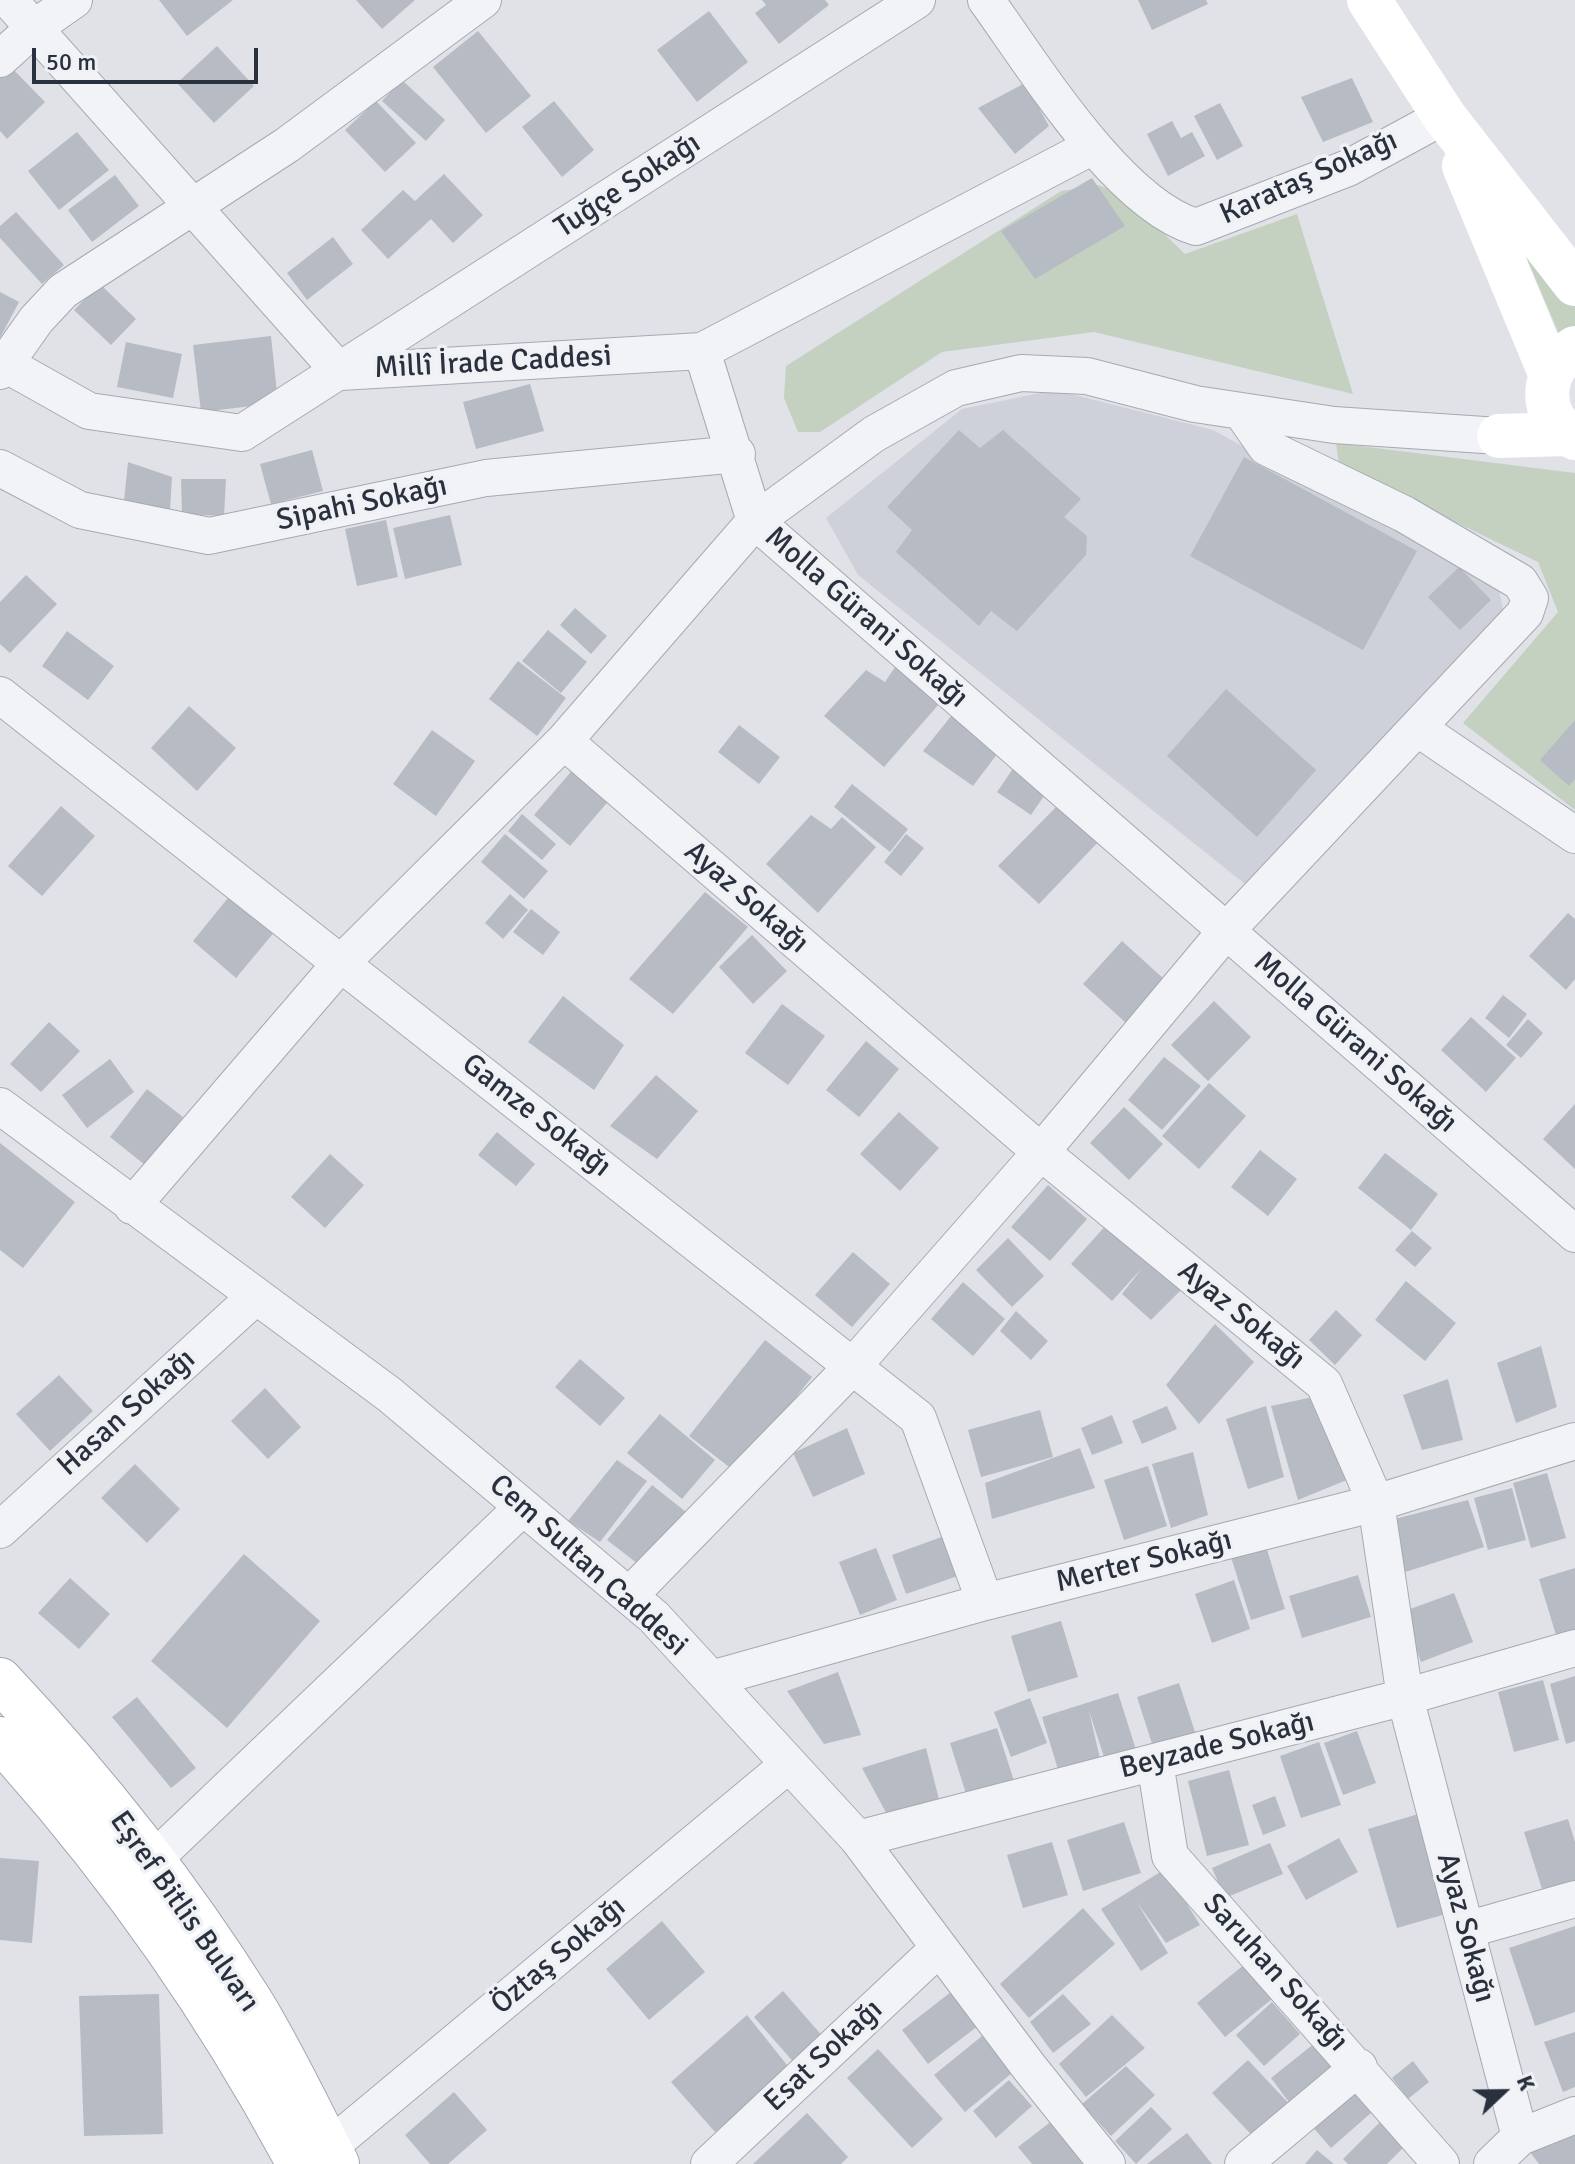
<!DOCTYPE html>
<html>
<head>
<meta charset="utf-8">
<style>
  body { margin:0 }
  #map { position:relative; width:1575px; height:2164px; overflow:hidden; background:#e0e2e8; font-family:Signika,sans-serif }
  canvas { display:block }
  .north { position:absolute; left:1463px; top:2052px; width:80px; height:80px; -webkit-text-stroke:6px #eff1f5; paint-order:stroke; rotate:68deg; font-size:22px; font-weight:700; line-height:32px; text-align:center; color:#29303e }
  .north::after { content:''; display:block; margin:auto; width:28px; height:36px; background:#29303e; clip-path:polygon(50% 0,100% 100%,50% 72%,0 100%) }
  .scale { position:absolute; left:32px; top:48px; width:226px; height:36px; box-sizing:border-box; border:4px solid #29303e; border-top:0; padding-left:10px; font-size:24px; line-height:28px; white-space:nowrap; color:#29303e; -webkit-text-stroke:6px #eff1f5; paint-order:stroke }
</style>
</head>
<body>
<div id="map">
<canvas width="1575" height="2164"></canvas>
<div class="north">K</div>
<div class="scale">50 m</div>
</div>
<script>
const g = document.querySelector('canvas').getContext('2d');
g.lineJoin = 'round';
function fill(path, color) { g.fillStyle = color; g.fill(path, 'evenodd'); }
function trace(path, color, width, dash) { g.strokeStyle = color; g.lineWidth = width; g.lineCap = dash ? 'butt' : 'round'; g.setLineDash(dash || []); g.stroke(path); }
function write(font, color, halo, rows, align = 'center') {
  g.font = font + ' Signika,sans-serif'; g.lineWidth = 7; g.setLineDash([]); g.textBaseline = 'middle'; g.strokeStyle = halo; g.fillStyle = color; for (const [text, x, y, turn = 0] of rows) {
    g.save(); g.translate(x, y); g.rotate((+turn || 0) * Math.PI / 180); g.textAlign = isNaN(turn) ? turn : align; if (halo) g.strokeText(text, 0, 0); g.fillText(text, 0, 0); g.restore();
  }
}
const built = new Path2D(`
  M1055,390L1213,430L1498,585L1504,615L1245,884L858,575L826,518L962,409Z`);
const green = new Path2D(`
  M1485,160L1575,281V343L1565,348Z
  M1098,185L1123,194L1185,254L1297,214L1353,394L1094,332L942,352L820,432H798L784,398L786,366L1061,191Z
  M1336,443L1575,473V810L1463,723L1558,612L1538,562L1339,466Z`);
const building = new Path2D(`
  M159,0H233L187,36Z
  M356,0H415L382,29Z
  M762,0H825L829,5L779,44L755,13L766,5Z
  M1138,0H1206L1208,4L1152,30Z
  M709,11L748,62L697,102L657,50Z
  M478,31L531,96L486,133L433,67Z
  M217,46L254,86L214,123L177,83Z
  M9,65L45,102L7,139L0,131V73Z
  M1352,78L1373,122L1323,142L1301,97Z
  M402,80L445,120L426,141L382,101Z
  M1025,83L1049,126L1015,154L978,108Z
  M376,101L416,143L385,172L345,130Z
  M554,101L594,150L562,177L522,127Z
  M1220,103L1243,146L1217,160L1194,116Z
  M1172,121L1181,138L1192,132L1205,156L1168,176L1147,134Z
  M77,132L109,170L59,210L28,171Z
  M444,174L483,215L453,243L431,219L388,259L361,230L403,190L415,201Z
  M115,175L139,206L92,242L68,210Z
  M1092,178L1125,226L1035,279L1001,231Z
  M16,212L64,265L42,284L0,238V226Z
  M333,237L353,264L307,300L287,273Z
  M100,284L136,319L111,345L74,310Z
  M0,292L19,302L0,338Z
  M271,336L278,403L201,412L193,345Z
  M126,342L182,354L173,398L117,387Z
  M530,384L544,431L476,449L463,402Z
  M959,430L980,448L1003,430L1081,499L1064,517L1087,536L1086,555L1017,631L991,611L979,626L896,552L912,530L887,507Z
  M312,450L323,491L271,504L260,464Z
  M1244,457L1417,551L1363,650L1190,556Z
  M128,462L172,477L170,510L124,501Z
  M181,479H226L224,516L182,514Z
  M450,515L462,565L405,579L393,528Z
  M386,520L398,577L357,586L345,529Z
  M1459,567L1491,600L1460,630L1428,597Z
  M26,575L57,604L10,653L0,644V602Z
  M575,608L607,636L591,654L560,625Z
  M548,630L587,662L561,693L522,661Z
  M67,631L114,666L88,700L42,666Z
  M902,657L946,696L884,767L824,716L866,670L885,682Z
  M518,661L566,698L537,736L489,699Z
  M1226,689L1316,770L1257,837L1167,756Z
  M189,706L236,748L197,791L151,748Z
  M956,710L1001,749L973,786L923,751Z
  M1575,720V779L1569,786L1540,760Z
  M739,725L780,757L759,784L718,752Z
  M432,730L475,761L436,816L393,784Z
  M1016,764L1050,787L1031,815L997,792Z
  M575,767L611,798L570,846L534,815Z
  M852,784L908,829L890,852L834,807Z
  M1062,801L1101,839L1039,904L998,866Z
  M61,806L95,836L42,896L8,866Z
  M522,814L556,844L542,860L508,831Z
  M811,815L831,829L842,817L876,847L818,913L766,864Z
  M505,834L548,871L524,899L481,862Z
  M906,834L924,848L901,876L884,862Z
  M705,892L748,927L673,1014L629,979Z
  M232,893L276,930L236,978L193,941Z
  M510,894L528,910L503,939L485,923Z
  M531,909L560,932L543,955L513,932Z
  M1568,913L1575,919V979L1566,990L1529,956Z
  M752,935L787,971L753,1004L719,967Z
  M1122,941L1164,979L1126,1023L1083,984Z
  M1503,995L1527,1014L1509,1038L1485,1018Z
  M563,996L624,1045L594,1090L528,1042Z
  M1214,1001L1251,1037L1208,1081L1171,1045Z
  M782,1004L825,1036L788,1085L745,1053Z
  M1471,1017L1516,1058L1486,1092L1441,1050Z
  M1528,1019L1543,1033L1521,1058L1506,1045Z
  M49,1022L80,1051L41,1092L10,1064Z
  M866,1041L899,1069L859,1117L826,1090Z
  M1164,1057L1201,1086L1162,1130L1128,1100Z
  M110,1059L134,1092L87,1128L62,1095Z
  M656,1075L698,1111L657,1159L610,1126Z
  M1209,1083L1246,1116L1199,1169L1162,1136Z
  M147,1089L183,1117L145,1165L110,1137Z
  M1575,1104V1169L1543,1139Z
  M1124,1107L1163,1144L1129,1180L1090,1143Z
  M899,1112L939,1148L900,1191L860,1154Z
  M497,1132L535,1164L516,1186L478,1155Z
  M0,1143L75,1202L23,1268L0,1250Z
  M1260,1150L1297,1179L1268,1216L1231,1187Z
  M1385,1153L1438,1194L1411,1230L1358,1188Z
  M330,1154L364,1185L325,1228L291,1197Z
  M1048,1185L1087,1219L1050,1261L1011,1227Z
  M1109,1222L1181,1290L1151,1320L1122,1294L1142,1268L1112,1301L1071,1264Z
  M1412,1231L1432,1248L1415,1267L1395,1250Z
  M1008,1238L1044,1276L1012,1307L976,1270Z
  M853,1252L890,1284L852,1327L815,1295Z
  M1406,1281L1456,1323L1425,1361L1375,1320Z
  M963,1282L1005,1319L973,1356L931,1319Z
  M1336,1310L1362,1335L1335,1365L1309,1340Z
  M1016,1311L1048,1341L1031,1360L1000,1331Z
  M1215,1324L1254,1362L1199,1424L1166,1385Z
  M765,1340L812,1377L737,1473L689,1436Z
  M1541,1346L1557,1407L1516,1423L1497,1363Z
  M580,1359L625,1398L600,1426L555,1387Z
  M59,1375L93,1411L50,1451L16,1414Z
  M1448,1379L1463,1440L1422,1450L1403,1395Z
  M265,1388L301,1427L268,1459L231,1421Z
  M1322,1395L1349,1479L1298,1500L1271,1406Z
  M1167,1406L1177,1429L1142,1444L1132,1421Z
  M1266,1406L1284,1477L1248,1489L1226,1419Z
  M1040,1410L1053,1457L981,1477L968,1430Z
  M660,1414L715,1460L682,1499L627,1453Z
  M1112,1415L1123,1443L1092,1455L1081,1428Z
  M847,1428L865,1474L813,1497L793,1453Z
  M1080,1448L1095,1488L992,1519L985,1483Z
  M1193,1452L1208,1515L1171,1528L1152,1464Z
  M617,1460L647,1481L600,1542L568,1521Z
  M135,1464L180,1509L147,1543L101,1498Z
  M1148,1466L1167,1526L1124,1540L1104,1480Z
  M1547,1473L1566,1538L1531,1548L1513,1483Z
  M652,1485L686,1512L642,1567L607,1540Z
  M1512,1488L1526,1540L1488,1550L1474,1498Z
  M1468,1500L1484,1547L1402,1573L1387,1521Z
  M958,1531L972,1571L906,1594L892,1555Z
  M1265,1543L1285,1609L1251,1620L1230,1554Z
  M876,1548L897,1600L860,1615L839,1562Z
  M244,1554L320,1621L227,1728L151,1661Z
  M1575,1568V1640L1559,1645L1539,1579Z
  M1358,1575L1371,1617L1302,1638L1289,1596Z
  M70,1578L110,1614L79,1649L38,1613Z
  M1234,1580L1250,1629L1212,1643L1195,1594Z
  M1454,1593L1473,1642L1421,1662L1402,1612Z
  M1061,1621L1078,1677L1028,1692L1011,1636Z
  M838,1672L861,1735L824,1744L787,1691Z
  M1575,1676V1741L1566,1744L1550,1684Z
  M1543,1680L1559,1740L1514,1752L1498,1692Z
  M1179,1683L1197,1738L1155,1753L1137,1697Z
  M1118,1693L1138,1756L1107,1766L1089,1711L1101,1763L1060,1776L1042,1717Z
  M137,1697L196,1768L171,1788L112,1717Z
  M1030,1698L1047,1743L1011,1757L994,1712Z
  M997,1728L1015,1784L968,1800L950,1743Z
  M1357,1731L1376,1783L1343,1795L1324,1743Z
  M1319,1742L1341,1805L1301,1818L1280,1756Z
  M926,1748L942,1811L891,1822L862,1768Z
  M1229,1770L1249,1845L1207,1856L1188,1781Z
  M1275,1796L1286,1826L1263,1835L1252,1805Z
  M1425,1812L1453,1912L1397,1928L1368,1829Z
  M1568,1819L1575,1842V1880L1542,1889L1524,1832Z
  M1124,1822L1141,1873L1083,1891L1067,1840Z
  M1339,1838L1358,1872L1306,1900L1287,1866Z
  M1052,1842L1068,1895L1023,1908L1007,1855Z
  M1270,1843L1283,1874L1225,1898L1212,1868Z
  M0,1858L39,1861L32,1943L0,1940Z
  M1165,1869L1200,1925L1166,1943L1136,1901L1168,1953L1141,1971L1101,1909Z
  M1083,1908L1115,1944L1029,2018L1000,1984Z
  M662,1921L705,1972L649,2020L606,1969Z
  M1575,1926V2012L1535,2026L1509,1948Z
  M1245,1964L1272,1999L1225,2037L1197,2003Z
  M783,1991L825,2039L796,2065L754,2017Z
  M951,1992L978,2026L928,2064L902,2030Z
  M159,1994L163,2134L84,2136L79,1996Z
  M1063,1994L1091,2024L1053,2053L1030,2022Z
  M1272,2002L1300,2034L1264,2066L1236,2035Z
  M747,2015L791,2070L715,2132L671,2082Z
  M1112,2015L1145,2048L1086,2097L1059,2064Z
  M1575,2032V2087L1563,2092L1544,2042Z
  M982,2036L1012,2073L965,2112L934,2075Z
  M1320,2039L1347,2073L1262,2146L1212,2093L1248,2060L1294,2109L1271,2078Z
  M878,2049L943,2119L912,2148L847,2078Z
  M1413,2061L1429,2082L1408,2099L1392,2078Z
  M1126,2066L1155,2095L1111,2136L1082,2104Z
  M1009,2080L1032,2106L996,2138L973,2111Z
  M1345,2082L1372,2112L1331,2148L1304,2117Z
  M454,2092L487,2130L448,2164H430L405,2135Z
  M1151,2107L1172,2129L1136,2164L1115,2141Z
  M807,2113L848,2157L841,2164H753Z
  M1387,2115L1410,2141L1387,2164H1348L1343,2159Z
  M1053,2120L1086,2161L1082,2164H1032L1018,2147Z
  M1571,2124L1575,2130V2164H1539L1530,2152Z
  M1187,2133L1212,2164H1147Z
  M1317,2150L1334,2164H1305Z`);
const street = new Path2D(`
  M9,0L340,372L702,351L1093,146
  M986,0C1033,65 1118,204 1196,227L1348,168L1444,116
  M0,59L34,28L74,0
  M702,351L755,521
  M0,361L89,411L242,433L917,0
  M0,371L36,320L63,291L287,145L483,0
  M0,468L80,510L209,536L486,478L737,454
  M755,521L1575,1234
  M0,695L918,1418L985,1602
  M1419,729L1575,835
  M564,741L1041,1152L1324,1384L1376,1503L1405,1697L1520,2137
  M0,1106L390,1395L654,1617L858,1839L1029,2067L1107,2164
  M132,1206L341,963L564,741L755,521L874,434L956,388L1021,373L1087,376L1195,404L1334,425L1499,436
  M0,1530L255,1297
  M629,1596L853,1366L1041,1152L1226,931L1525,613L1530,598L1520,582L1404,514L1266,447L1241,411
  M711,1679L985,1602L1376,1503L1575,1441
  M1155,1762L1170,1856L1441,2164
  M858,1839L1405,1697L1575,1648
  M152,1861L523,1507
  M1466,1930L1575,1899
  M328,2148L789,1764
  M709,2164L939,1948
  M1243,2164L1359,2067
  M1492,2164L1520,2137L1575,2115`);
const secondary = new Path2D(`
  M1369,0L1444,116L1575,284
  M1464,166L1550,373
  M1575,348C1539,369 1537,418 1575,438
  M1499,436L1566,434`);
const primary = new Path2D(`
  M0,1680C93,1779 179,1887 251,2002C283,2054 309,2110 337,2164
  M0,1739C117,1868 217,2010 299,2164`);
const streetNames = [
  ["Karataş Sokağı",1309,178,-24],
  ["Tuğçe Sokağı",628,186,-33],
  ["Millî İrade Caddesi",493,363,-3],
  ["Sipahi Sokağı",362,504,-12],
  ["Molla Gürani Sokağı",866,618,41],
  ["Ayaz Sokağı",746,898,41],
  ["Molla Gürani Sokağı",1355,1043,41],
  ["Gamze Sokağı",536,1116,38],
  ["Ayaz Sokağı",1241,1316,39],
  ["Hasan Sokağı",127,1413,-42],
  ["Merter Sokağı",1144,1562,-14],
  ["Cem Sultan Caddesi",588,1566,42],
  ["Beyzade Sokağı",1217,1746,-14],
  ["Eşref Bitlis Bulvarı",184,1912,55],
  ["Ayaz Sokağı",1465,1928,75],
  ["Öztaş Sokağı",559,1956,-40],
  ["Saruhan Sokağı",1275,1973,48],
  ["Esat Sokağı",824,2056,-43]
];
fill(built, '#ced1da');
fill(green, '#c4d1c1');
fill(building, '#b7bbc4');
trace(street, '#a5a9b2', 38);
trace(primary, '#a0a6b3', 46);
trace(street, '#f2f3f6', 36);
trace(secondary, '#fff', 44);
trace(primary, '#fff', 44);
write('30px', '#29303e', '#eff1f5', streetNames);
</script>
</body>
</html>
